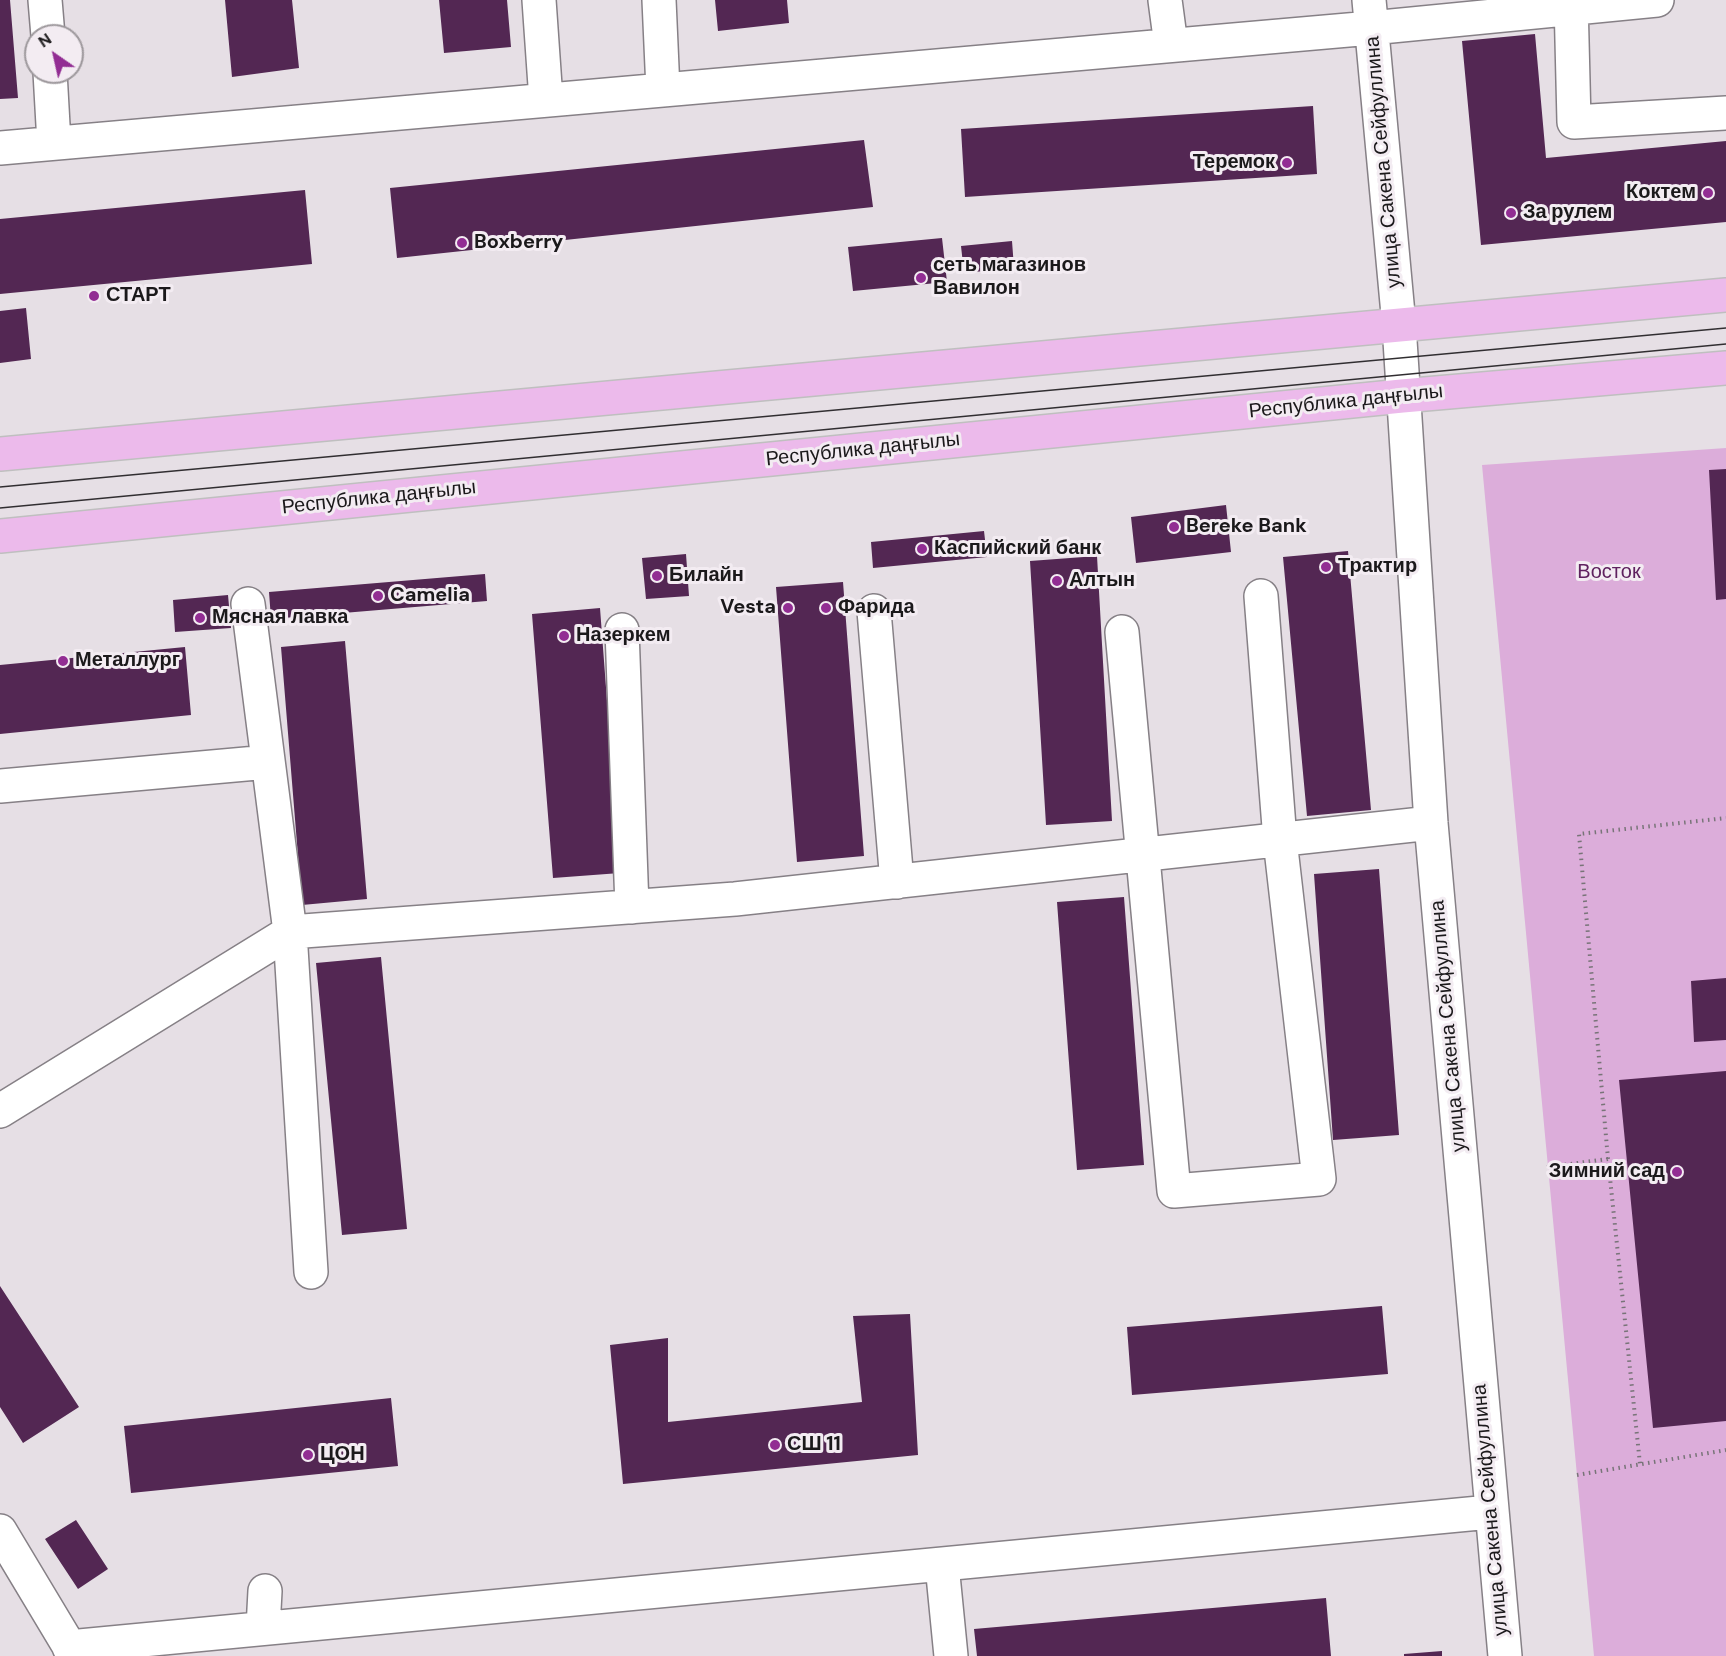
<!DOCTYPE html>
<html>
<head>
<meta charset="utf-8">
<style>
  body { margin:0 }
  #map { position:relative; width:1726px; height:1656px; overflow:hidden; background:#e6dfe5; font-family:"DM Sans",sans-serif }
  canvas { display:block }
  .north { position:absolute; left:24px; top:24px; width:60px; height:60px; box-sizing:border-box; background:#f3ecf2; border:2px solid #9d989c; border-radius:50%; rotate:326deg; font-size:16px; font-weight:700; line-height:24px; text-align:center; color:#1b191b }
  .north::after { content:''; display:block; margin:auto; width:21px; height:27px; background:#922d93; clip-path:polygon(50% 0,100% 100%,50% 72%,0 100%) }
</style>
</head>
<body>
<div id="map">
<canvas width="1726" height="1656"></canvas>
<div class="north">N</div>
</div>
<script>
const g = document.querySelector('canvas').getContext('2d');
g.lineJoin = 'round';
function fill(path, color) { g.fillStyle = color; g.fill(path, 'evenodd'); }
function trace(path, color, width, dash) { g.strokeStyle = color; g.lineWidth = width; g.lineCap = dash ? 'butt' : 'round'; g.setLineDash(dash || []); g.stroke(path); }
function write(font, color, halo, rows, align = 'center') {
  g.font = font + ' "DM Sans",sans-serif'; g.lineWidth = 6; g.setLineDash([]); g.textBaseline = 'middle'; g.strokeStyle = halo; g.fillStyle = color; for (const [text, x, y, turn = 0] of rows) {
    g.save(); g.translate(x, y); g.rotate((+turn || 0) * Math.PI / 180); g.textAlign = isNaN(turn) ? turn : align; if (halo) g.strokeText(text, 0, 0); g.fillText(text, 0, 0); g.restore();
  }
}
const green = new Path2D(`
  M1726,448V1656H1594L1482,465Z`);
const building = new Path2D(`
  M0,0H10L18,98L0,99Z
  M225,0H292L299,68L232,77Z
  M439,0H507L511,47L444,53Z
  M715,0H787L789,23L718,31Z
  M1535,34L1546,158L1726,141V222L1481,245L1462,41Z
  M1313,106L1317,174L965,197L961,129Z
  M864,140L873,207L397,258L390,188Z
  M305,190L312,264L0,294V219Z
  M942,238L947,282L853,291L848,247Z
  M1012,241L1014,268L964,273L961,246Z
  M26,308L31,359L0,363V311Z
  M1726,469V599L1716,600L1709,470Z
  M1226,505L1231,552L1136,563L1131,517Z
  M984,531L987,557L873,568L871,542Z
  M1348,551L1371,810L1307,816L1283,557Z
  M686,554L689,596L646,599L642,558Z
  M1097,556L1112,821L1046,825L1030,561Z
  M485,574L487,601L271,619L269,592Z
  M843,582L864,856L797,862L776,587Z
  M228,595L231,628L175,632L173,600Z
  M600,608L620,873L553,878L532,614Z
  M345,641L367,899L302,905L281,647Z
  M185,647L191,715L0,734V665Z
  M1379,869L1399,1135L1333,1140L1314,874Z
  M1124,897L1144,1165L1077,1170L1057,902Z
  M381,957L407,1229L342,1235L316,963Z
  M1726,978V1040L1694,1042L1691,981Z
  M1726,1071V1421L1653,1428L1619,1080Z
  M0,1286L79,1407L23,1443L0,1407Z
  M1382,1306L1388,1374L1132,1395L1127,1327Z
  M910,1314L918,1455L623,1484L610,1345L668,1338V1422L862,1402L853,1316Z
  M391,1398L398,1466L131,1493L124,1426Z
  M76,1520L108,1569L78,1589L45,1539Z
  M1326,1598L1331,1656H977L974,1629Z
  M1442,1651V1656H1404V1654Z`);
const path = new Path2D(`
  M1608,1159L1579,834L1726,818
  M1547,1167L1608,1159L1640,1464
  M1577,1475L1726,1450`);
const minor = new Path2D(`
  M45,0L48,36
  M539,0L546,100
  M659,0L663,90
  M1165,0L1171,45
  M1369,0L1399,325L1431,823L1505,1656
  M1571,0L1574,122L1726,113
  M50,72L54,143
  M0,148L1371,28L1657,0
  M874,611L897,882
  M622,630L632,907
  M1122,632L1174,1191L1319,1179L1280,840L1261,596
  M0,786L268,762
  M0,1111L290,932L248,604
  M311,1272L290,932L735,899L1431,823
  M0,1531L75,1656
  M942,1565L951,1656
  M263,1628L265,1591
  M69,1647L1490,1512`);
const major = new Path2D(`
  M0,454L1726,295
  M0,536L1402,396L1726,368`);
const tram = new Path2D(`
  M0,487L1726,328
  M0,508L1726,344`);
const markers = [
  [1287,163,6,"#922d93"],
  [1708,193,6,"#922d93"],
  [1511,213,6,"#922d93"],
  [462,243,6,"#922d93"],
  [921,278,6,"#922d93"],
  [94,296,6,"#922d93"],
  [1174,527,6,"#922d93"],
  [922,549,6,"#922d93"],
  [1326,567,6,"#922d93"],
  [657,576,6,"#922d93"],
  [1057,581,6,"#922d93"],
  [378,596,6,"#922d93"],
  [788,608,6,"#922d93"],
  [826,608,6,"#922d93"],
  [200,618,6,"#922d93"],
  [564,636,6,"#922d93"],
  [63,661,6,"#922d93"],
  [1677,1172,6,"#922d93"],
  [775,1445,6,"#922d93"],
  [308,1455,6,"#922d93"]
];
const streetNames = [
  ["улица Сакена Сейфуллина",1384,162,-95],
  ["Республика даңғылы",1346,402,-6],
  ["Республика даңғылы",863,450,-6],
  ["Республика даңғылы",379,498,-6],
  ["улица Сакена Сейфуллина",1449,1026,-95],
  ["улица Сакена Сейфуллина",1491,1510,-95]
];
const poiNames = [
  ["Теремок",1275,163,"right"],
  ["Коктем",1696,193,"right"],
  ["За рулем",1523,213],
  ["Boxberry",474,243],
  ["сеть магазинов",933,266],
  ["Вавилон",933,289],
  ["СТАРТ",106,296],
  ["Bereke Bank",1186,527],
  ["Каспийский банк",934,549],
  ["Трактир",1338,567],
  ["Билайн",669,576],
  ["Алтын",1069,581],
  ["Camelia",390,596],
  ["Vesta",776,608,"right"],
  ["Фарида",838,608],
  ["Мясная лавка",212,618],
  ["Назеркем",576,636],
  ["Металлург",75,661],
  ["Зимний сад",1665,1172,"right"],
  ["СШ 11",787,1445],
  ["ЦОН",320,1455]
];
const parkNames = [
  ["Восток",1609,573]
];
fill(green, '#dcadda');
fill(building, '#532753');
trace(minor, '#868086', 36);
trace(major, '#bfbfbf', 36);
trace(path, '#787478', 4, [1.5, 4.5]);
trace(minor, '#fff', 33);
trace(major, '#ecbaeb', 33);
trace(tram, '#312e31', 1.5);
for (const [x, y, r, color] of markers) { const dot = new Path2D(); dot.arc(x, y, r, 0, 2 * Math.PI); g.fillStyle = color; g.fill(dot); trace(dot, '#f3ecf2', 2); }
write('20px', '#1b191b', '#f3ecf2', streetNames);
write('bold 20px', '#1b191b', '#f3ecf2', poiNames, 'left');
write('20px', '#5f215f', '#f3ecf2', parkNames);
</script>
</body>
</html>
